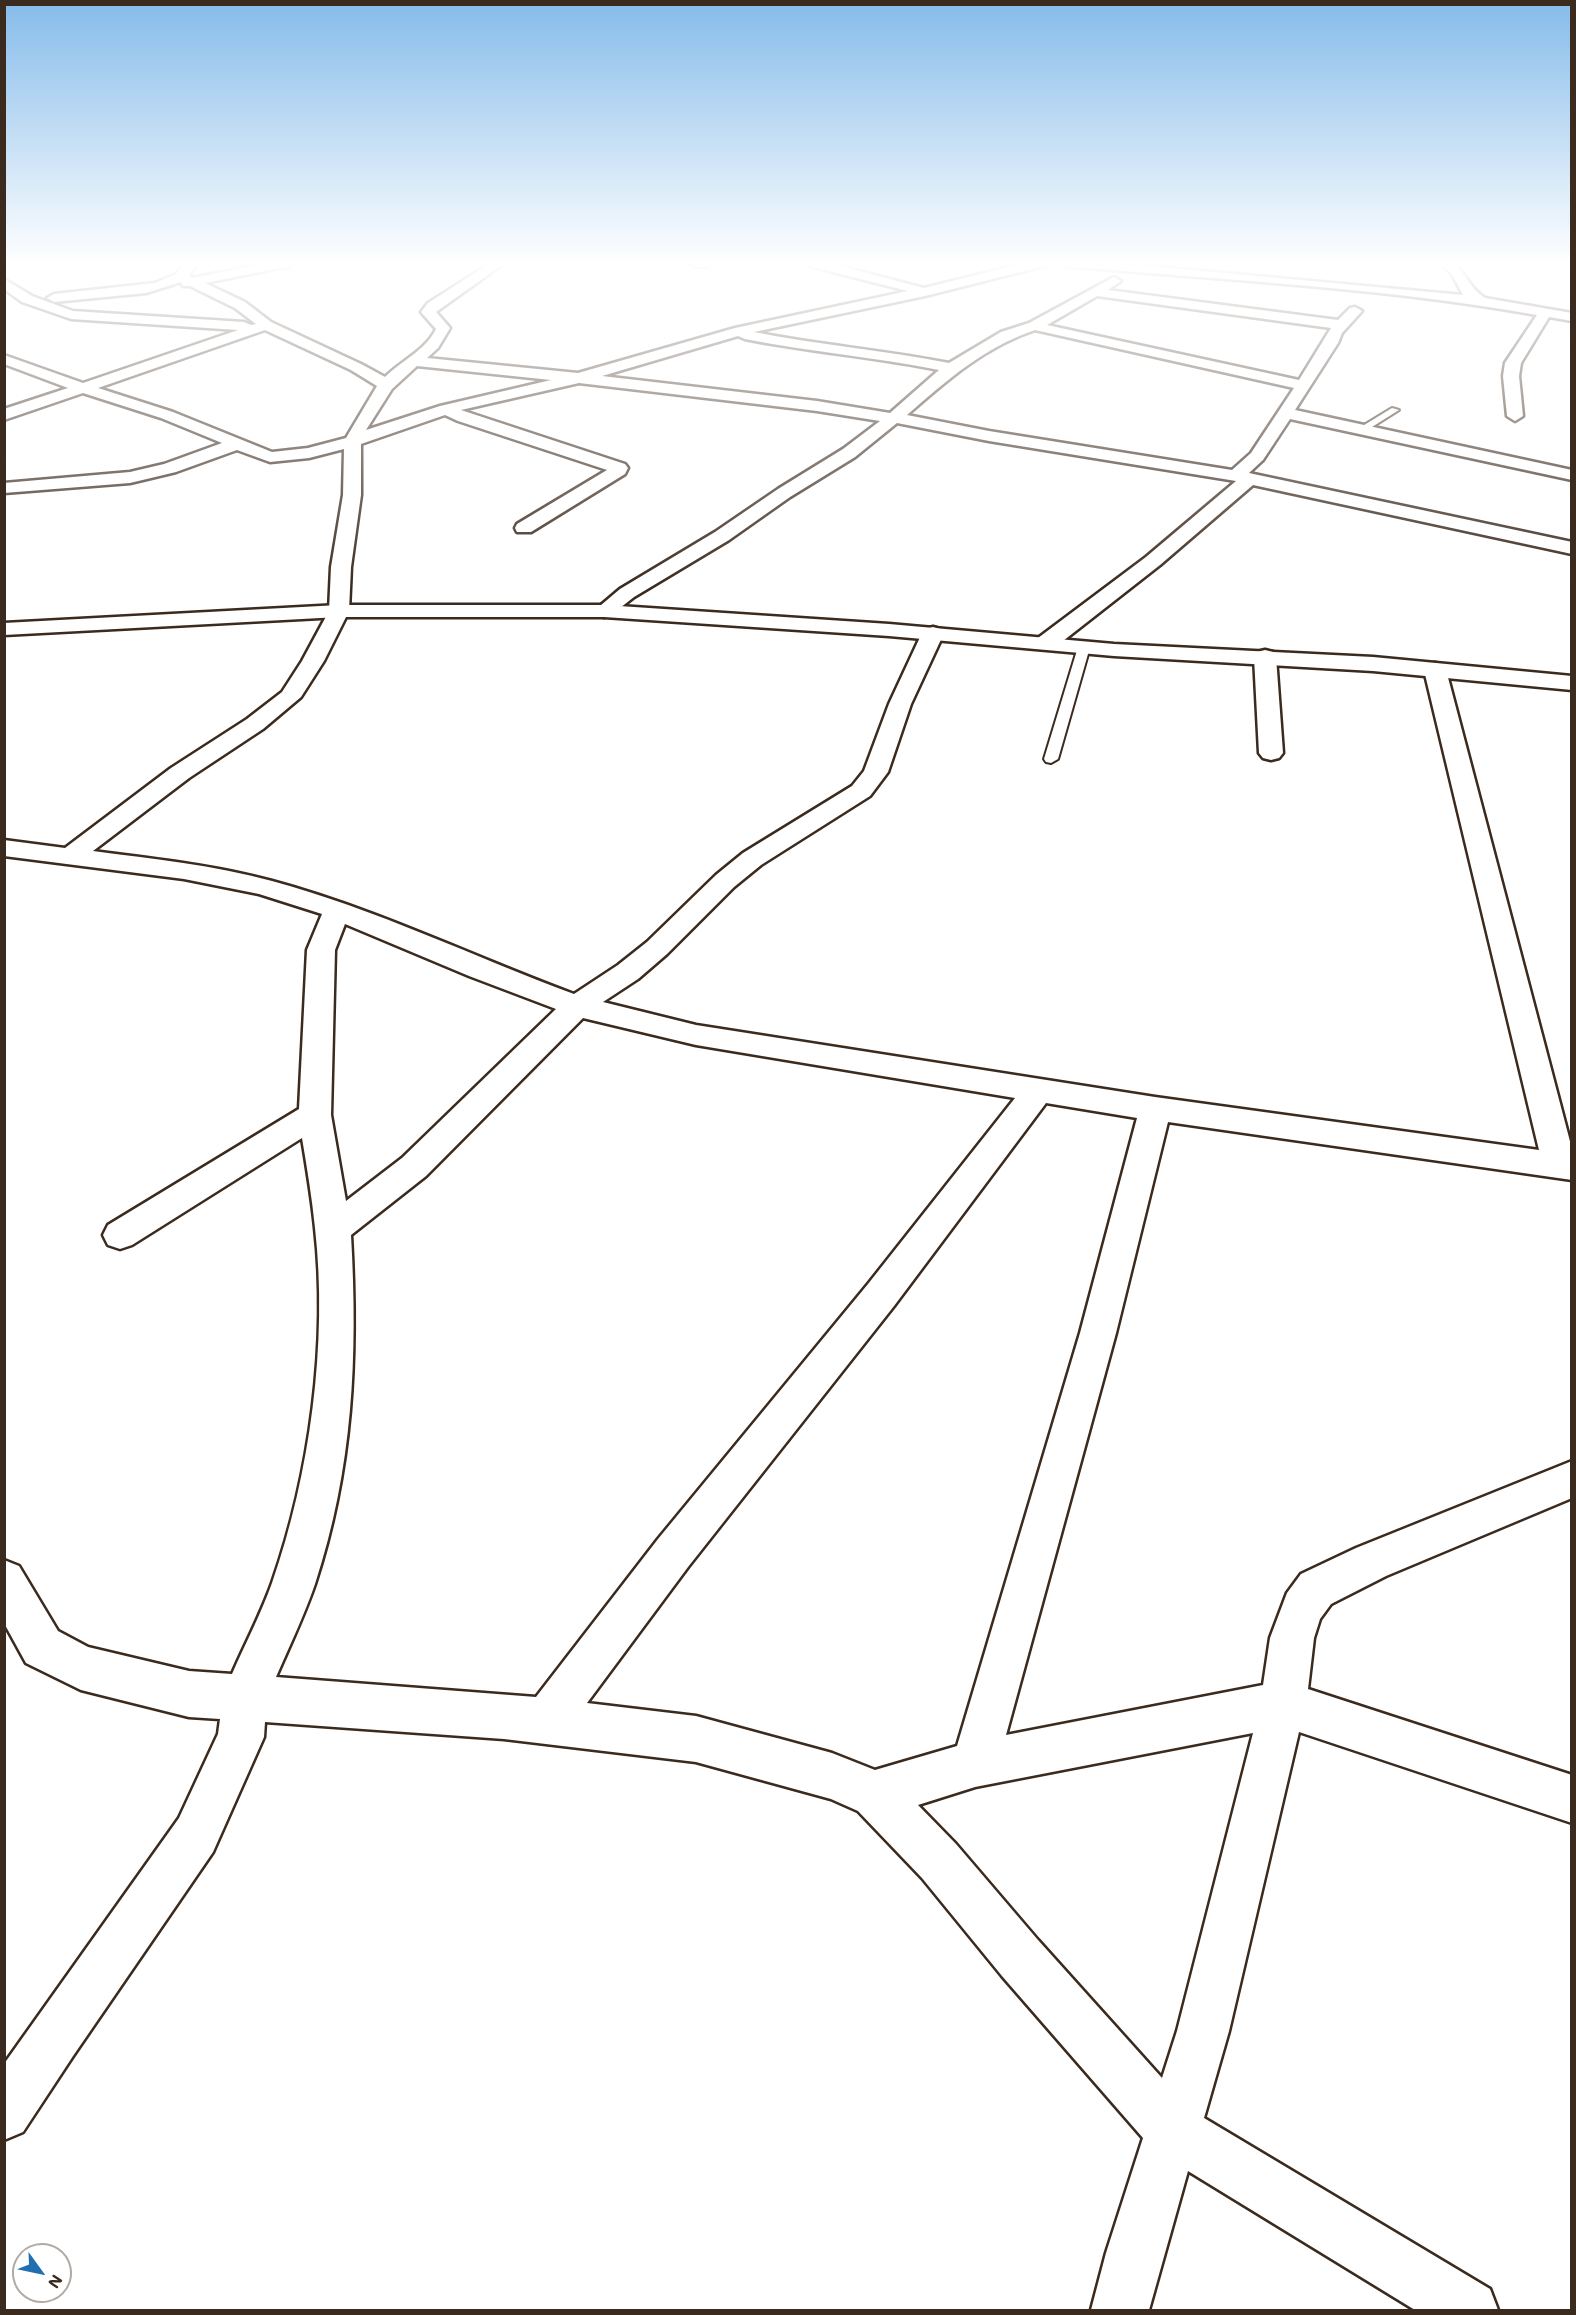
<!DOCTYPE html>
<html>
<head>
<meta charset="utf-8">
<style>
  body { margin:0 }
  #map { position:relative; width:1576px; height:2315px; overflow:hidden; background:#fff; font-family:Mali,sans-serif }
  canvas { display:block }
  .frame { position:absolute; inset:0; border:6px solid #3b2a1e; pointer-events:none }
  .north { position:absolute; left:12px; top:2243px; width:60px; height:60px; box-sizing:border-box; background:#fff; border:2px solid #b1aaa5; border-radius:50%; rotate:123deg; font-size:16px; font-weight:700; line-height:24px; text-align:center; color:#3b2a1e }
  .north::after { content:''; display:block; margin:auto; width:21px; height:27px; background:#1f6fb2; clip-path:polygon(50% 0,100% 100%,50% 72%,0 100%) }
</style>
</head>
<body>
<div id="map">
<canvas width="1576" height="2315"></canvas>
<div class="frame"></div>
<div class="north">N</div>
</div>
<script>
const g = document.querySelector('canvas').getContext('2d');
g.lineJoin = 'round';
function trace(path, color, width, dash) { g.strokeStyle = color; g.lineWidth = width; g.lineCap = dash ? 'butt' : 'round'; g.setLineDash(dash || []); g.stroke(path); }
function fill(path, color) { g.fillStyle = color; g.fill(path, 'evenodd'); }
const lane = new Path2D(`
  M1392,408L1399,410L1364,432L1356,430Z
  M1084,643L1090,647L1058,759L1051,763L1046,762L1044,759L1078,647Z`);
const street = new Path2D(`
  M186,262H198L189,276L193,278L272,262H295L289,266L205,283L245,302L271,322L361,364L385,377C402,360 425,351 436,329L421,312L428,303L492,262H506L436,312L450,328L438,348L427,358L578,373L735,328L908,291L805,265L804,262H824L924,288L1029,262H1049L1048,265L925,296L754,332C818,345 884,350 949,363L1001,332L1029,323L1114,277L1121,281L1108,290L1338,320L1350,308L1355,307L1362,311L1342,333L1338,343L1295,410L1572,470V480L1290,419L1263,460L1249,473L1572,542V554L1253,485L1160,565L1054,648L1046,649L1038,648L1035,643L1038,638L1146,557L1236,481L989,441L897,423L855,457L790,497L729,540L634,597L611,615L604,617L597,615L594,611L620,589L715,532L778,489L843,449L880,421L817,411L579,383L461,410L625,464L628,468L625,474L531,532H517L515,528L517,524L607,470L458,421L445,415L361,444V495L351,567L349,611L324,661L301,697L263,729L189,778L93,851C153,859 214,865 272,881C376,909 474,957 574,994L618,965L647,942L716,875L743,853L852,786L864,771L889,704L922,633L926,629L933,627L940,629L944,633L911,704L888,772L870,796L761,865L734,887L667,954L638,979L603,1002L696,1025L1155,1097L1539,1150L1424,670L1427,665L1435,663L1443,665L1446,670L1572,1149V1180L1168,1122L1116,1333L1006,1735L1263,1685L1270,1638L1287,1593L1301,1574L1356,1548L1572,1461V1498L1386,1576L1331,1604L1320,1619L1314,1638L1308,1689L1572,1775V1823L1299,1732L1229,2031L1204,2118L1490,2289L1498,2310H1415L1188,2171L1149,2310H1091L1106,2253L1143,2138L1002,1976L922,1878L858,1811L831,1799L696,1762L504,1739L265,1722L264,1737L213,1852L73,2056L23,2132L4,2140V2064L179,1818L218,1734L220,1719L189,1717L81,1690L26,1663L4,1623V1560L19,1566L58,1631L88,1647L189,1671L232,1674C245,1644 261,1614 272,1583C310,1474 328,1343 315,1228C312,1198 307,1168 302,1138L132,1245L120,1249L108,1245L103,1235L108,1225L299,1109L307,950L322,914L259,894L184,879L4,856V840L65,848L171,768L247,719L282,692L302,661L329,611L331,567L343,495L344,449L309,458L270,462L237,450L176,472L130,483L4,493V483L130,472L164,464L222,443L161,418L83,393L4,420V409L68,388L4,364V355L83,383L238,330L71,319L22,302L4,289V279L32,296L73,311L244,322L251,325L256,324L235,308L190,286H183L181,282L146,293L54,302L47,298L54,294L155,283L176,274ZM1097,296L1331,328L1299,380L1047,325ZM265,330L351,370L377,386L346,438L308,448L272,452L173,412L98,388ZM1035,330L1294,388L1251,453L1232,470L989,431L907,415C946,381 984,347 1035,330ZM738,336L745,339C810,352 875,357 939,370L890,413L817,401L602,376ZM417,366L551,380L440,406L366,430L392,389ZM345,924L469,976L556,1009L402,1158L346,1201L331,1115L335,950ZM583,1018L696,1045L1015,1098L868,1284L658,1539L536,1697L276,1677C289,1647 304,1616 315,1584C353,1468 358,1357 351,1235L426,1176ZM1046,1103L1137,1118L1080,1333L957,1746L875,1770L832,1753L696,1716L587,1703L688,1567L894,1306ZM1253,1733L1177,2031L1162,2078L1038,1940L956,1844L918,1805L975,1787Z
  M690,262H712C708,268 694,268 690,262Z
  M1059,262H1105L1463,295L1452,274L1439,262H1452C1466,273 1470,289 1485,298L1572,313V321L1549,317L1521,363L1519,376L1523,416L1515,421L1507,416L1503,376L1505,363L1537,315C1381,287 1222,280 1065,266Z
  M1265,650L1273,652L1276,657L1283,753L1279,758L1271,760L1263,758L1259,753L1254,657L1257,652Z`);
const secondary = new Path2D(`
  M339,605H604L889,624L1114,644L1373,657L1572,676V690L1373,671L1114,656L889,636L604,617H339L4,635V623Z`);
trace(lane, '#3b2a1e', 4);
trace(street, '#3b2a1e', 5);
trace(secondary, '#3b2a1e', 5);
fill(lane, '#fff');
fill(street, '#fff');
fill(secondary, '#fff');
const sky = g.createLinearGradient(0, 0, 0, 586);
sky.addColorStop(0, '#85bbea');
sky.addColorStop(0.45, '#fff');
sky.addColorStop(1, '#ffffff00');
g.fillStyle = sky;
g.fillRect(0, 0, 1576, 586);
</script>
</body>
</html>
